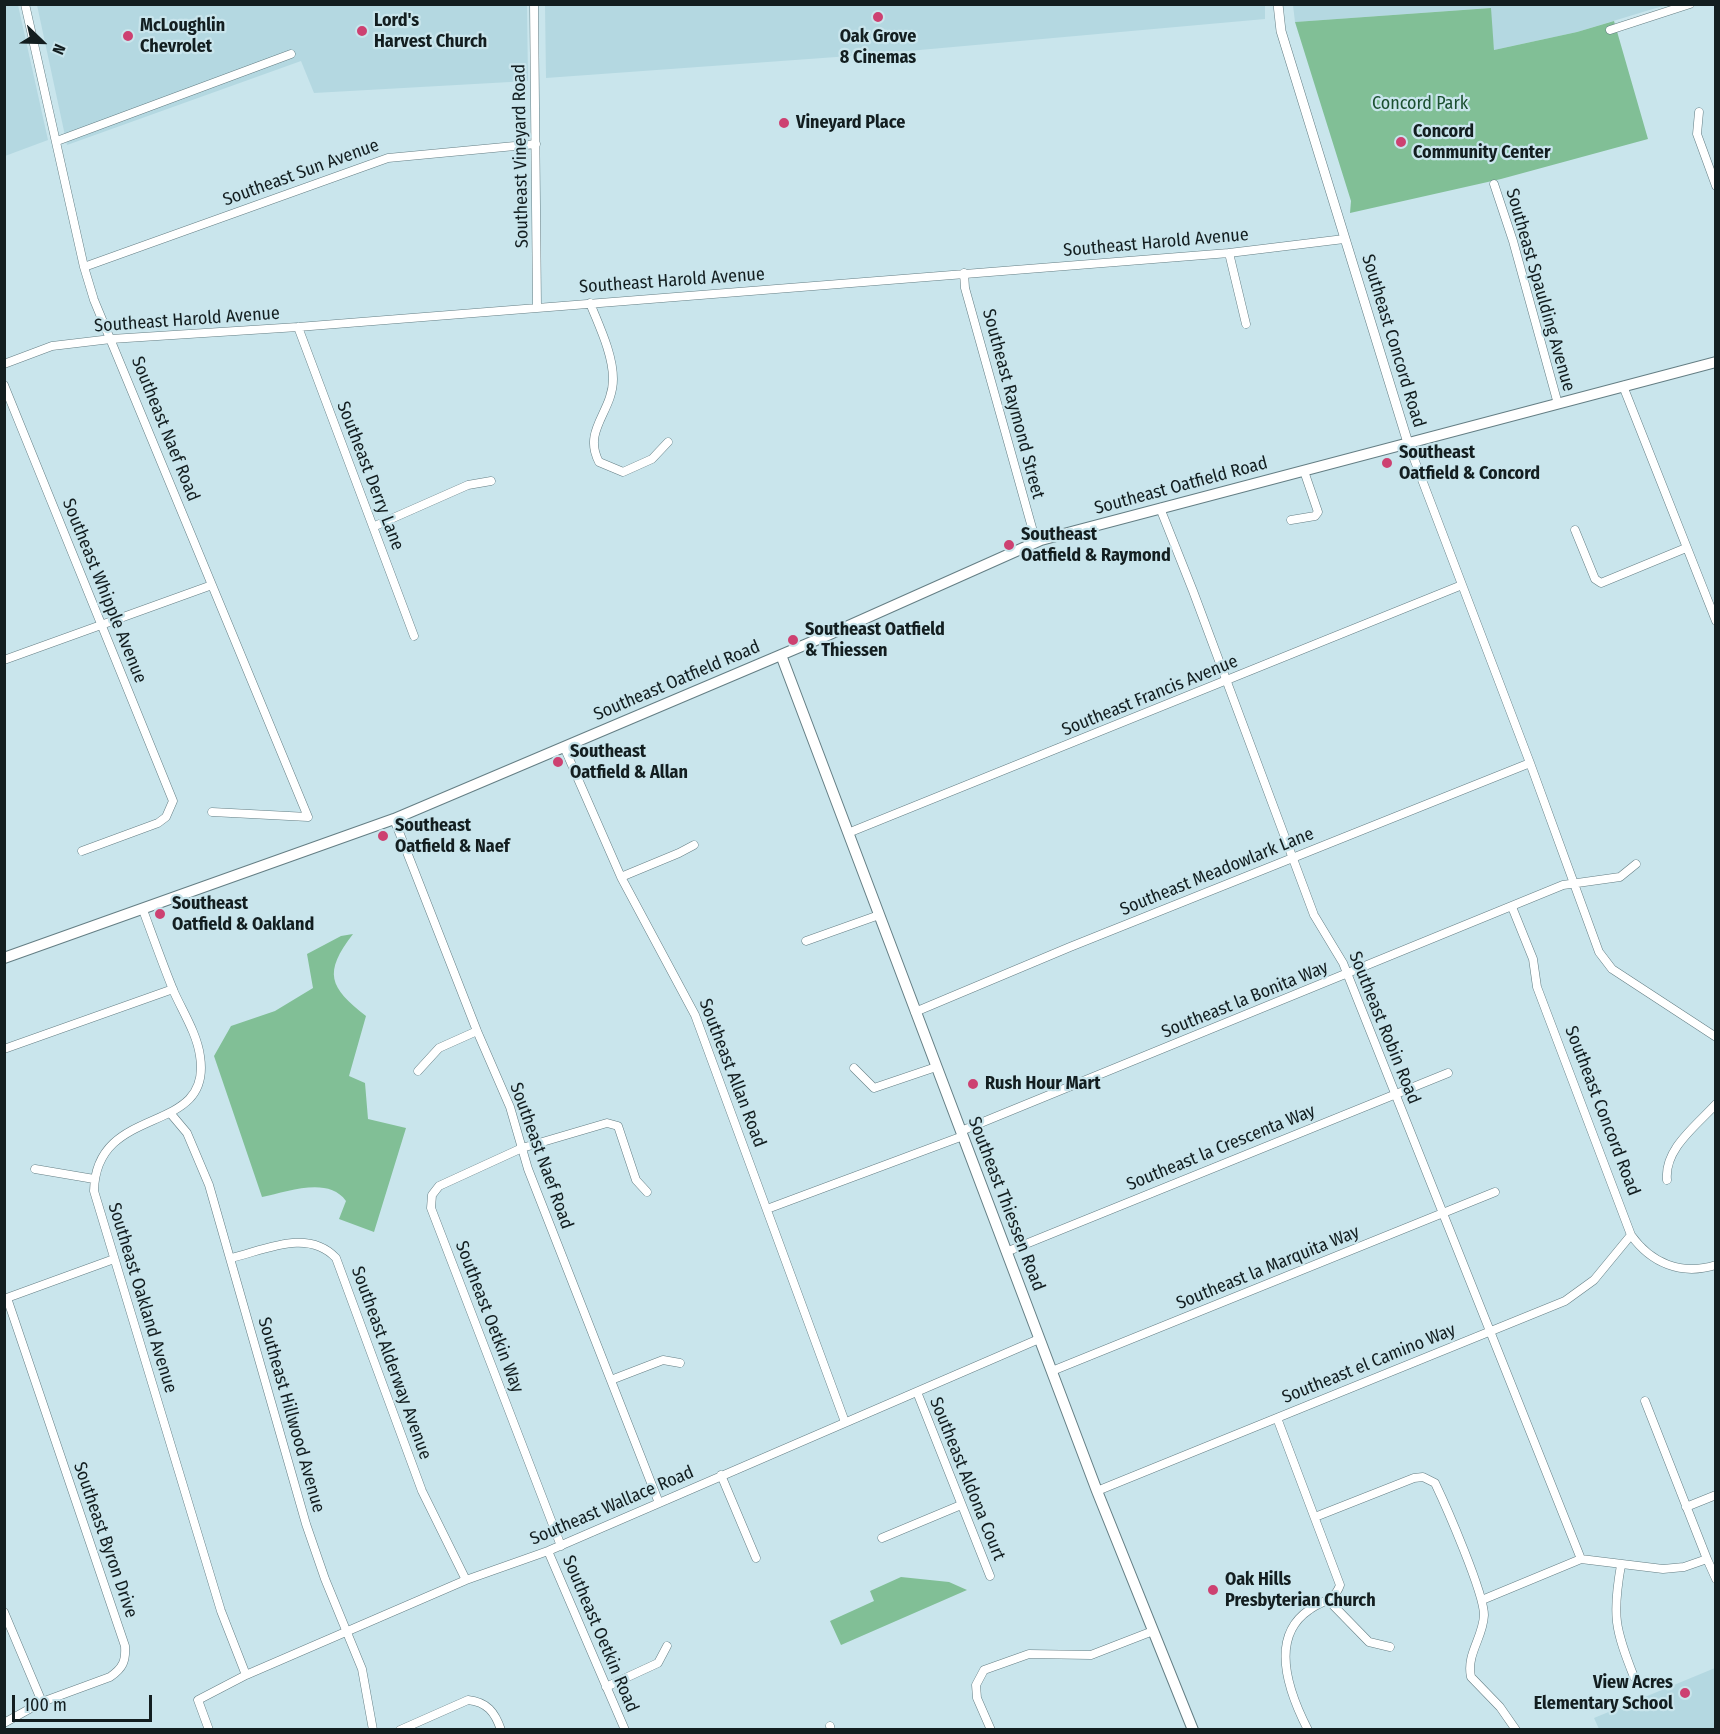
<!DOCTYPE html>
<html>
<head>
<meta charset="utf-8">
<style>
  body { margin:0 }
  #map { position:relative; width:1720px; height:1734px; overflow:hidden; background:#c9e5ec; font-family:"Fira Sans Condensed",sans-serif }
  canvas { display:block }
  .frame { position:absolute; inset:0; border:6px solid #131e20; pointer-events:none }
  .north { position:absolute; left:12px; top:12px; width:60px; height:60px; -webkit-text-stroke:4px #c9e5ec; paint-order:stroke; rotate:113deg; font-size:16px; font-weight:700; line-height:24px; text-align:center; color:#131e20 }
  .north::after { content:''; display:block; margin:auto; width:21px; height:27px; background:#131e20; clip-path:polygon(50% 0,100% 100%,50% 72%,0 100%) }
  .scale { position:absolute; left:12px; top:1695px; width:140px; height:27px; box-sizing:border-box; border:3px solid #131e20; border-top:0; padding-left:8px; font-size:18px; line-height:21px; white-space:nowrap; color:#131e20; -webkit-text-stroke:4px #c9e5ec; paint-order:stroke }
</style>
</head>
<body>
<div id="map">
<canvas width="1720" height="1734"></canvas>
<div class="frame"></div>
<div class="north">N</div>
<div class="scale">100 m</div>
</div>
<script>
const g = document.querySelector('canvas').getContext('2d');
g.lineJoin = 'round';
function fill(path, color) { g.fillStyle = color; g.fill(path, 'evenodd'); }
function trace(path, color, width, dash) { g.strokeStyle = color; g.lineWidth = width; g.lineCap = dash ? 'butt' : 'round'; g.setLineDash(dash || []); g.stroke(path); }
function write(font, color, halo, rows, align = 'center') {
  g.font = font + ' "Fira Sans Condensed",sans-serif'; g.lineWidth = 4.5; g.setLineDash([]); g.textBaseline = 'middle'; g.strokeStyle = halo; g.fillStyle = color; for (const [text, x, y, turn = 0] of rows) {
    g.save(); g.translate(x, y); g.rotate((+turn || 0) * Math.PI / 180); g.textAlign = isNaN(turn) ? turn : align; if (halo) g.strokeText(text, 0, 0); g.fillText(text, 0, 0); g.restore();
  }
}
const built = new Path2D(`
  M5,4L18,5L48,140L5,156Z
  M37,5H527L528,81L314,93L301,61L67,145Z
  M1265,5V19L864,55L546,78L545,5Z
  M1293,5H1666L1577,32L1494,50L1490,8L1295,22Z
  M1715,1668V1729H1599L1594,1718Z`);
const green = new Path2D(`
  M1491,8L1494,50L1577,32L1614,21L1648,139L1501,179L1350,213L1351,201L1295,22Z
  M353,934C323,973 329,987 366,1016L349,1076L365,1083L368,1119L406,1128L374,1232L339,1219L346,1201C328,1176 288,1192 262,1197L214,1056L231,1026L275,1011L313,988L307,954L341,936Z
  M901,1577L949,1582L967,1590L841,1645L830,1621L874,1601L870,1591Z`);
const minor = new Path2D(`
  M25,4L84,267L94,300L308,817L212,812
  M534,4L537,307
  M1610,30L1690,4
  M1699,112L1697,134L1716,186
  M57,141L291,54
  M1494,184L1513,241L1558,404
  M1229,253L1246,324
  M84,267L388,158L536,144
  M964,273L965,288L1036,542
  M590,303C599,326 613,354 613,379C613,412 582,430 599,462L623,472L652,459L668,442
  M298,327L414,636
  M4,364L52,346L111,339L298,327L1229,253L1344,239
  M4,385L173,801L166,817L158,823L82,851
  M1623,386L1716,621
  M1408,443L1530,763L1599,952L1612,969L1716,1037
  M1160,508L1193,591L1314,915L1343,963L1581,1559
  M1291,520L1315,516L1318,512L1304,471
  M375,526L468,485L491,481
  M1575,530L1595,579L1601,583L1686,548
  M4,660L212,585
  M564,747L621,877L695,1015L845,1422
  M394,819L477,1031L510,1107L528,1169L659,1503
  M848,833L1462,585
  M621,877L679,853L694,845
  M1512,907L1533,959L1537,987L1631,1235C1651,1263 1681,1276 1716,1265
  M143,910C153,937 163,965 174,992C183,1012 197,1034 200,1056C213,1138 96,1101 94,1191L221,1611L246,1675
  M806,941L879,915
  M915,1012L1070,947L1530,763
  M4,1049L173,989
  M854,1068L874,1088L936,1067
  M418,1071L439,1048L477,1031
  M171,1114L187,1133L209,1185L306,1524L325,1579L362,1669L373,1730
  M961,1131L1563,885L1620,877L1636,864
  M35,1169L94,1179
  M1667,1180C1664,1149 1696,1126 1716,1104
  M767,1209L963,1136
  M1006,1252L1448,1073
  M231,1258C265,1250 308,1228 336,1258L422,1491L466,1580
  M4,1299L114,1259
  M1052,1371L1495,1192
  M611,1380L663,1360L680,1363
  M917,1392L990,1576
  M1645,1401L1707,1559
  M1277,1418L1340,1585C1334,1602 1322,1600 1309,1610C1268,1638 1290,1695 1308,1730
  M721,1475L756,1558
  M1097,1491L1565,1301L1594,1280L1631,1235
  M1686,1507L1716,1495
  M1315,1517L1414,1478L1423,1477L1435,1483C1446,1506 1484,1593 1484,1615C1483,1638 1466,1654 1471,1677L1500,1707L1516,1730
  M882,1538L961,1505
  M561,1546L431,1208L432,1195L439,1186L522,1148L607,1123L618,1126L636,1180L647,1192
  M548,1551L625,1730
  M1621,1565C1612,1616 1615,1629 1634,1677
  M1482,1600L1581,1559L1663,1569L1684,1567L1707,1559L1716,1579
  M1329,1601L1369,1642L1390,1647
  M4,1612L42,1702
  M606,1687L658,1663L667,1646
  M4,1723L42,1702L110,1677C123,1668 126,1661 125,1646L7,1298
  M830,1726L831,1730
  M209,1730L198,1700L246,1675L466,1580L548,1551L1039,1339
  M400,1730L468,1700C487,1702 495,1712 501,1730
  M991,1730L977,1698L976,1685L984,1670L1029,1654L1091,1655L1153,1631`);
const tertiary = new Path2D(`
  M1278,4L1281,31L1408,443`);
const secondary = new Path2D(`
  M781,655L1097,1491L1193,1730
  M4,958L394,819L828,635L1041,540L1716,362`);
const markers = [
  [878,17,6,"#cd4171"],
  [362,31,6,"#cd4171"],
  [128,36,6,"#cd4171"],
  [784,123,6,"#cd4171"],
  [1401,142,6,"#cd4171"],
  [1387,463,6,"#cd4171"],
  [1009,545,6,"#cd4171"],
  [793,640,6,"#cd4171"],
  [558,762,6,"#cd4171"],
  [383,836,6,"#cd4171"],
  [160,914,6,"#cd4171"],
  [973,1084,6,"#cd4171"],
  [1213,1590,6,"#cd4171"],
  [1685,1693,6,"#cd4171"]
];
const poiNames = [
  ["Lord's",374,21],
  ["Harvest Church",374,42],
  ["McLoughlin",140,26],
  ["Chevrolet",140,47],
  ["Oak Grove",878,37,"center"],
  ["8 Cinemas",878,58,"center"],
  ["Vineyard Place",796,123],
  ["Concord",1413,132],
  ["Community Center",1413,153],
  ["Southeast",1399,453],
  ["Oatfield & Concord",1399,474],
  ["Southeast",1021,535],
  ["Oatfield & Raymond",1021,556],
  ["Southeast Oatfield",805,630],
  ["& Thiessen",805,651],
  ["Southeast",570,752],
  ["Oatfield & Allan",570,773],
  ["Southeast",395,826],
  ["Oatfield & Naef",395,847],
  ["Southeast",172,904],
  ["Oatfield & Oakland",172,925],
  ["Rush Hour Mart",985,1084],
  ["Oak Hills",1225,1580],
  ["Presbyterian Church",1225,1601],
  ["View Acres",1673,1683,"right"],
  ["Elementary School",1673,1704,"right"]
];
const parkNames = [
  ["Concord Park",1420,104]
];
const streetNames = [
  ["Southeast Vineyard Road",521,156,-91],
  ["Southeast Sun Avenue",301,173,-20],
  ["Southeast Harold Avenue",1156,243,-5],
  ["Southeast Harold Avenue",672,281,-4],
  ["Southeast Spaulding Avenue",1540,290,74],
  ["Southeast Harold Avenue",187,320,-4],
  ["Southeast Concord Road",1393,341,73],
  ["Southeast Raymond Street",1013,404,75],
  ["Southeast Naef Road",165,429,68],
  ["Southeast Derry Lane",370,476,69],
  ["Southeast Oatfield Road",1181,486,-15],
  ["Southeast Whipple Avenue",104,591,68],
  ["Southeast Oatfield Road",677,681,-23],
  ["Southeast Francis Avenue",1150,696,-22],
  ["Southeast Meadowlark Lane",1217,872,-22],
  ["Southeast la Bonita Way",1245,1000,-22],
  ["Southeast Robin Road",1384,1028,68],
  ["Southeast Allan Road",732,1073,69],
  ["Southeast Concord Road",1602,1111,69],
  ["Southeast la Crescenta Way",1221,1148,-22],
  ["Southeast Naef Road",541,1156,70],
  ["Southeast Thiessen Road",1006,1204,69],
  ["Southeast la Marquita Way",1268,1268,-22],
  ["Southeast Oakland Avenue",142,1298,73],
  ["Southeast Oetkin Way",489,1317,69],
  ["Southeast Alderway Avenue",391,1363,70],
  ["Southeast el Camino Way",1369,1364,-22],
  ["Southeast Hillwood Avenue",291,1415,74],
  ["Southeast Aldona Court",967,1479,68],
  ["Southeast Wallace Road",612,1506,-23],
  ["Southeast Byron Drive",105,1540,71],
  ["Southeast Oetkin Road",600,1634,67]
];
fill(built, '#b4d8e1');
fill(green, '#81bf96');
trace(minor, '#647e84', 9);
trace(tertiary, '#647e84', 10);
trace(secondary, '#647e84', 12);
trace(minor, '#fff', 8);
trace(tertiary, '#fff', 9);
trace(secondary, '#fff', 10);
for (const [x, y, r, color] of markers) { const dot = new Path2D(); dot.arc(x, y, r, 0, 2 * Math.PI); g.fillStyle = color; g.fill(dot); trace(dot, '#c9e5ec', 2); }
write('bold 18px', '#131e20', '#c9e5ec', poiNames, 'left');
write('18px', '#1b4f30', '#c9e5ec', parkNames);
write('18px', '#131e20', '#c9e5ec', streetNames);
</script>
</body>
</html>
